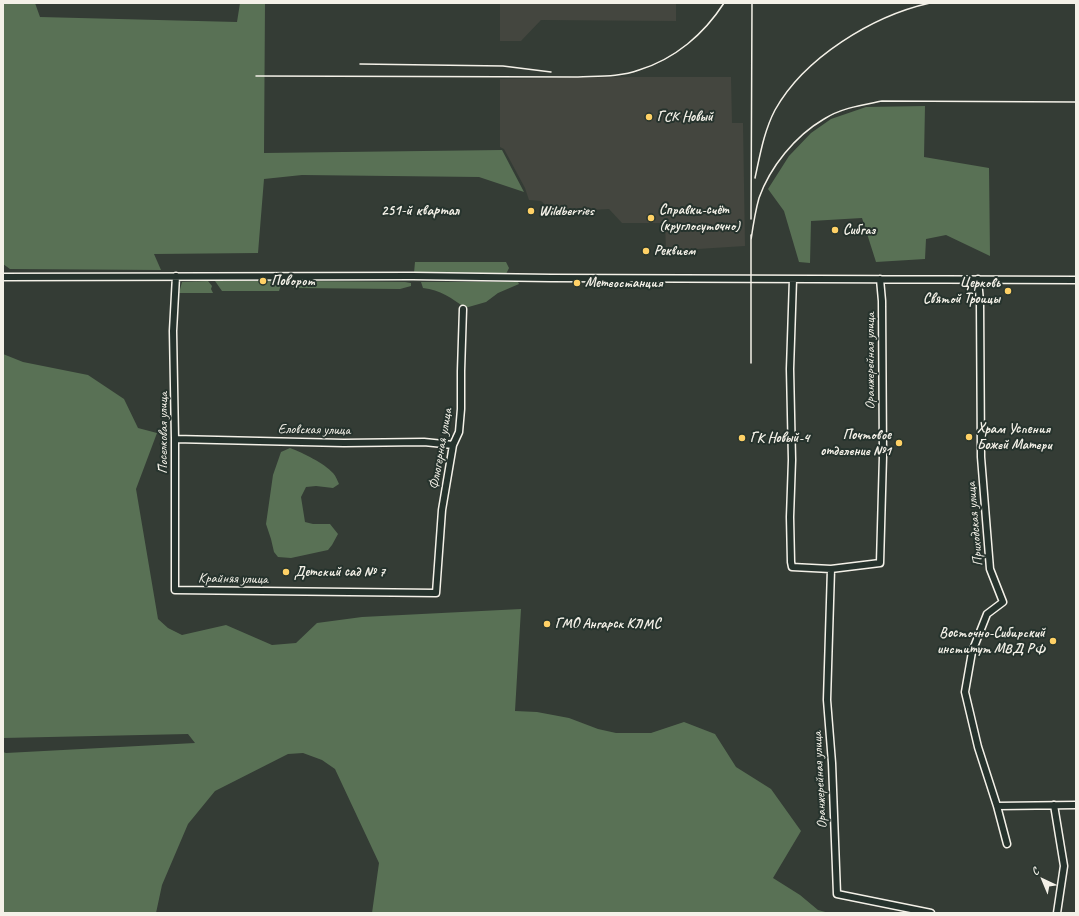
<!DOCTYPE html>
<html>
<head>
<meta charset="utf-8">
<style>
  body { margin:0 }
  #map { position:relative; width:1079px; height:916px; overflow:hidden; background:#343c35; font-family:Caveat,sans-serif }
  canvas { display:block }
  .frame { position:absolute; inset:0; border:4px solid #f4f1e8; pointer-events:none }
  .north { position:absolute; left:1023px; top:860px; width:40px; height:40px; -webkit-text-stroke:3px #26332d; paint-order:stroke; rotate:316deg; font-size:11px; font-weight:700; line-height:16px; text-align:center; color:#f4f1e8 }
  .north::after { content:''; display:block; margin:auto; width:14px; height:18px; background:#f4f1e8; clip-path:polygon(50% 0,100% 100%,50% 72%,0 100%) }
</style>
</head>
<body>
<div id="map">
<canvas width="1079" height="916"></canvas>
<div class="frame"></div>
<div class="north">С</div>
</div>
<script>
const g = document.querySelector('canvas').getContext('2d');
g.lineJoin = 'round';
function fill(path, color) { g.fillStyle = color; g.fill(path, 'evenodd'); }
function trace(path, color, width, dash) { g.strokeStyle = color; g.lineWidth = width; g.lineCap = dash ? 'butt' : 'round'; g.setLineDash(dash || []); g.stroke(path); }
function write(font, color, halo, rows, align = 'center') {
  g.font = font + ' Caveat,sans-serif'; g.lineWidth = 4; g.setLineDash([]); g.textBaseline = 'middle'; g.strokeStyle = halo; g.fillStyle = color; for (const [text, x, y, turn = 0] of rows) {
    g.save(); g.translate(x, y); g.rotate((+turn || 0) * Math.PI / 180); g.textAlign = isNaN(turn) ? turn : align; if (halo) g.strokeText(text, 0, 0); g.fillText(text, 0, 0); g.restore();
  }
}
const built = new Path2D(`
  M500,3H676V21L541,20L521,41H500Z
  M630,77H731L732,123H743L745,246L666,251L665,223H622L609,209L554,212L541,201L529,200L525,188L504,149L500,147V79Z`);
const green = new Path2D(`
  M3,3H35L40,17L237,22L240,3H265L264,153L502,150L524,192L479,177L302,175L264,179L258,253L154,254L161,270L10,269L3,264Z
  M925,106L924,157L989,168L990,256L946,235L926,239L925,259L876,262L862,218L811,221L810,263L799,262L784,211L768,189L789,156L811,133L831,119L866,107Z
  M415,262H506L509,268L506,274L414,273Z
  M208,281L212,286L211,289L213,293H179L182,282Z
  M215,281H278L281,285L279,291H222Z
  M286,281L405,282L411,283V286L400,289L294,288L285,283Z
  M421,282H518L519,284L498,293L486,302L465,308C452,298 440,290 423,288Z
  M3,354L23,362L88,375L124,399L138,428L157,433L136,489L158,619L168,628L182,635L226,625L272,645L296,643L317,623L362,617L521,609L515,711L537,712L569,718L598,729L616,733H651L684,722L715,734L736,767L771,789L801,831L773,878L800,895L818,910L829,913H372L379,863L335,769L322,760L303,753L288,754L215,791L188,824L162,885L156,913H3V752L6,753L195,743L188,734L3,738Z
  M290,448C303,453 324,463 333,473C336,476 337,480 339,484L333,488L316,486L306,487L301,497L305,522L313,524H330L338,534L332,545L328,550L291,558L278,557L274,552L271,539L266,524L273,475L281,452Z`);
const minor = new Path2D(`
  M176,276L173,331L175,439V590L436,593L442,510L453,445L459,432L461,409V371L463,309
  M3,277L413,276L551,278L1076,280
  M793,279L790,369L792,460L790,517L791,562L792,567L831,569L880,563L883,456L882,301L880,279
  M978,279L980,302L981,457L990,569L1003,602L987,614L972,652L965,692L978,747L997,806L1007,844
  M175,439L344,443L424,442L453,445
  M831,569L827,700L832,763L837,894L931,913
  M1054,805L1064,866L1057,913
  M997,806L1076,805`);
const rail = new Path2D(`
  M360,64L503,66L551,72
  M256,76L578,77C598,76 620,77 639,70C675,59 704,34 724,3
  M755,178C760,155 764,131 775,110C804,58 872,16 930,3
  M751,219L752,3
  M751,240C753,226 755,212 759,198C770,167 795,136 824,119C841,108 862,105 882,101L1076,102
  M751,363V235`);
const markers = [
  [649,117,4,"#ffd166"],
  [531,211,4,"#ffd166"],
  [651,218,4,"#ffd166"],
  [835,230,4,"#ffd166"],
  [646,251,4,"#ffd166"],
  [263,281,4,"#ffd166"],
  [577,283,4,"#ffd166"],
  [1008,291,4,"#ffd166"],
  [969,437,4,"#ffd166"],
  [742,438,4,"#ffd166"],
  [899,443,4,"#ffd166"],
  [286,572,4,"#ffd166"],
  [547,624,4,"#ffd166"],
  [1053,641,4,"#ffd166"]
];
const poiNames = [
  ["ГСК Новый",657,117],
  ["Справки-счёт",659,210],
  ["(круглосуточно)",659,226],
  ["Wildberries",539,211],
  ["Сибгаз",843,230],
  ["Реквием",654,251],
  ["Поворот",271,281],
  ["Метеостанция",585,283],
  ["Церковь",1000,283,"right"],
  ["Святой Троицы",1000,299,"right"],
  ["Храм Успения",977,429],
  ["Божей Матери",977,445],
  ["Почтовое",891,435,"right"],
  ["отделение №1",891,451,"right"],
  ["ГК Новый-4",750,438],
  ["Детский сад № 7",294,572],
  ["ГМО Ангарск КЛМС",555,624],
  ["Восточно-Сибирский",1045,633,"right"],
  ["институт МВД РФ",1045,649,"right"]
];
const streetNames = [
  ["Оранжерейная улица",870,361,-90],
  ["Еловская улица",314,430,1],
  ["Поселковая улица",163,433,-90],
  ["Флюгерная улица",441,449,-80],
  ["Приходская улица",975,524,-95],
  ["Крайняя улица",233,579,1],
  ["Оранжерейная улица",820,780,-93]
];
const neighbourhoodNames = [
  ["251-й квартал",420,211]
];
fill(built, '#44463f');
fill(green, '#597155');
trace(minor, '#f4f1e8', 9);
trace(minor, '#26332d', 6);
trace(rail, '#f4f1e8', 1.5);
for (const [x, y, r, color] of markers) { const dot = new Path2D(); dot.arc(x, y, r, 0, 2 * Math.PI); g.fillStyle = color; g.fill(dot); trace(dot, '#26332d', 1.5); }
write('bold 14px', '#f4f1e8', '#26332d', poiNames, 'left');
write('14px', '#f4f1e8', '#26332d', streetNames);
write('bold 15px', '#f4f1e8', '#26332d', neighbourhoodNames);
</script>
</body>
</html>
